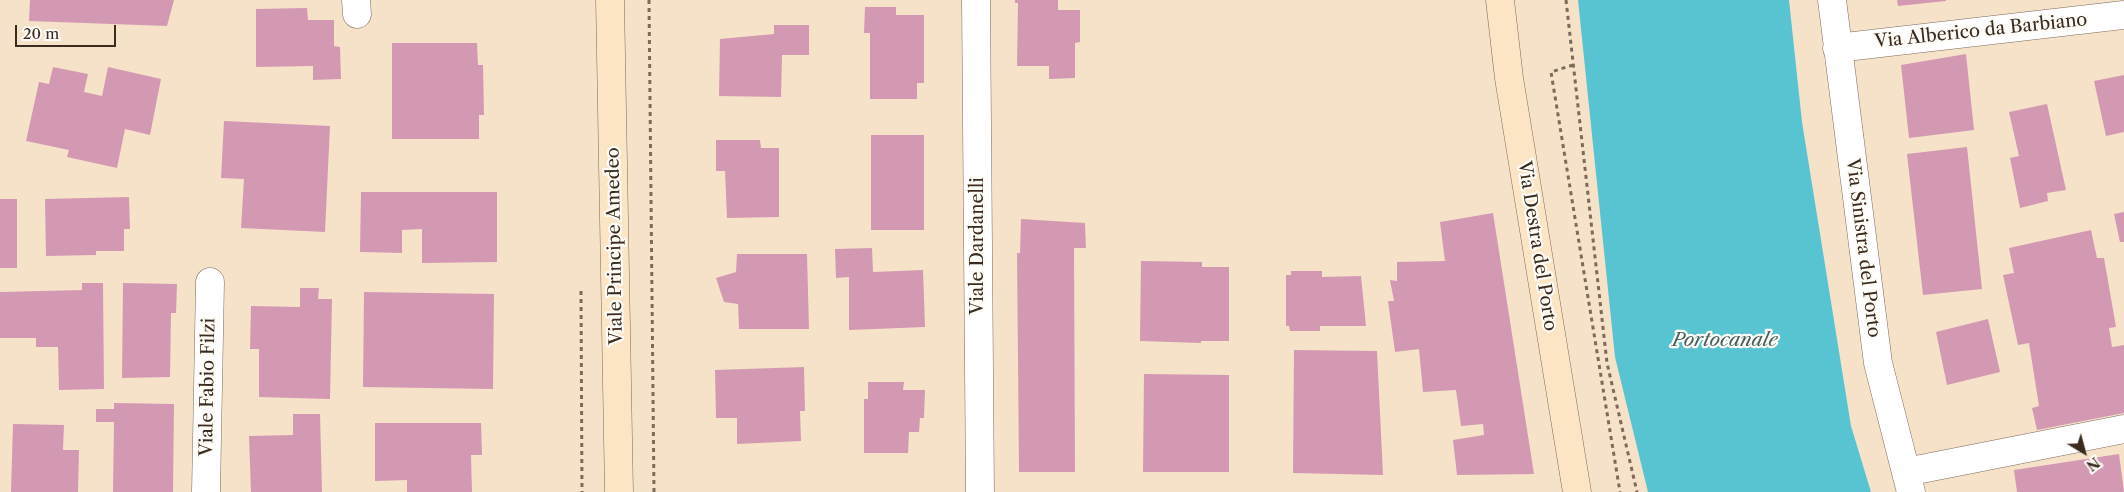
<!DOCTYPE html>
<html>
<head>
<meta charset="utf-8">
<style>
  body { margin:0 }
  #map { position:relative; width:2124px; height:492px; overflow:hidden; background:#f5e2c9; font-family:"Libre Caslon Text",serif }
  canvas { display:block }
  .north { position:absolute; left:2059px; top:427px; width:50px; height:50px; -webkit-text-stroke:4px #fdfcf7; paint-order:stroke; rotate:143deg; font-size:14px; font-weight:700; line-height:20px; text-align:center; color:#3b2a1e }
  .north::after { content:''; display:block; margin:auto; width:18px; height:22px; background:#3b2a1e; clip-path:polygon(50% 0,100% 100%,50% 72%,0 100%) }
  .scale { position:absolute; left:15px; top:25px; width:101px; height:22px; box-sizing:border-box; border:2px solid #3b2a1e; border-top:0; padding-left:6px; font-size:15px; line-height:18px; white-space:nowrap; color:#3b2a1e; -webkit-text-stroke:4px #fdfcf7; paint-order:stroke }
</style>
</head>
<body>
<div id="map">
<canvas width="2124" height="492"></canvas>
<div class="north">N</div>
<div class="scale">20 m</div>
</div>
<script>
const g = document.querySelector('canvas').getContext('2d');
g.lineJoin = 'round';
function fill(path, color) { g.fillStyle = color; g.fill(path, 'evenodd'); }
function trace(path, color, width, dash) { g.strokeStyle = color; g.lineWidth = width; g.lineCap = dash ? 'butt' : 'round'; g.setLineDash(dash || []); g.stroke(path); }
function write(font, color, halo, rows, align = 'center') {
  g.font = font + ' "Libre Caslon Text",serif'; g.lineWidth = 4.5; g.setLineDash([]); g.textBaseline = 'middle'; g.strokeStyle = halo; g.fillStyle = color; for (const [text, x, y, turn = 0] of rows) {
    g.save(); g.translate(x, y); g.rotate((+turn || 0) * Math.PI / 180); g.textAlign = isNaN(turn) ? turn : align; if (halo) g.strokeText(text, 0, 0); g.fillText(text, 0, 0); g.restore();
  }
}
const water = new Path2D(`
  M1578,0H1789L1802,122L1851,426L1871,492H1648L1615,357Z`);
const building = new Path2D(`
  M30,0H174L167,26L29,21Z
  M1015,0H1058V10H1080V42L1075,43V78L1049,79V66H1017L1018,3H1015Z
  M1897,0H1946V1L1898,6Z
  M865,7H896V15H924V83H917V99H870V33H864Z
  M307,8L308,20H334V46L340,47L341,79L313,80V66L256,67V9Z
  M774,25H809V55H782L781,97L719,96L720,39L774,34Z
  M392,43H477L478,65H483L484,115H479V139H392Z
  M1966,54L1974,130L1909,138L1901,65Z
  M53,67L88,74L84,92L102,96L108,67L161,79L150,135L125,129L117,168L67,157L69,150L26,141L39,82L49,84Z
  M2124,75V132L2106,136L2094,81Z
  M2047,104L2066,190L2047,193L2048,201L2020,208L2010,158L2019,156L2009,112Z
  M224,121L330,126L325,232L241,228L244,179L221,178Z
  M871,135H924V230H871Z
  M716,140H760L761,148H779V217L727,218L725,171H716Z
  M1967,147L1982,289L1923,295L1907,154Z
  M361,192H497V262L422,263V229L402,230V253L360,252Z
  M129,197L130,229H124V251H96V255L46,256L45,199Z
  M0,199H17V268H0Z
  M2124,212V242H2120L2114,214Z
  M1493,213L1534,474L1457,475L1453,440L1484,435L1483,424L1461,426L1456,390L1423,392L1419,349L1395,352L1388,301H1394L1390,280L1397,281V262L1445,261L1440,222Z
  M1021,219L1085,223L1086,248H1074L1075,472H1019L1017,253H1020Z
  M2091,230L2097,258H2104L2116,327L2109,328L2112,347L2124,345V413L2037,430L2032,408L2039,406L2029,343L2018,345L2003,275L2014,273L2009,248Z
  M872,248L873,272L923,270L925,327L849,330V277L836,278L835,249Z
  M737,254H807L809,329H739L738,304L724,302L716,278L736,272Z
  M1141,261L1202,262V267H1229V341H1201V343L1140,341Z
  M1291,271H1322V277L1361,276L1366,326H1320V331H1290L1289,326H1286V275H1291Z
  M82,283H103L104,389L59,390L58,347H36V338H0V292L82,290Z
  M123,283L177,284L176,313H171L170,377L122,378Z
  M300,288H319L318,299H332L330,399L259,397V349H250L251,306L300,307Z
  M364,292L494,294L493,389L363,387Z
  M1988,319L2000,372L1947,385L1936,332Z
  M1294,350L1377,351L1383,475L1293,473Z
  M804,367L805,411H800L801,441L737,444V418H716L715,370Z
  M1144,374L1229,375V472H1143Z
  M868,382H904L903,390H925L924,418H920L919,432H909L908,453H864V399H868Z
  M114,403L174,404L173,492H113L114,422H96V409H114Z
  M293,414H320L322,492H251L249,436L293,435Z
  M375,423H481L482,455H471L472,492H407V480L375,481Z
  M13,424L64,425L63,450H79L78,492H11Z
  M2119,454L2124,492H2017L2014,470Z`);
const path = new Path2D(`
  M649,0L654,492
  M1566,0L1607,363L1637,492
  M1573,65L1551,72L1620,492
  M581,291L582,492`);
const street = new Path2D(`
  M356,0L357,14
  M976,0L980,492
  M1832,0L1878,363L1911,492
  M1837,48L2124,15
  M1906,472L2124,429
  M206,492L210,282`);
const secondary = new Path2D(`
  M610,0L619,492
  M1500,0L1509,78L1577,492`);
const streetNames = [
  ["Via Alberico da Barbiano",1981,31,-6],
  ["Viale Principe Amedeo",615,246,-91],
  ["Viale Dardanelli",978,246,-90],
  ["Via Destra del Porto",1537,246,81],
  ["Via Sinistra del Porto",1863,248,83],
  ["Viale Fabio Filzi",208,387,-89]
];
const waterNames = [
  ["Portocanale",1725,341]
];
fill(water, '#58c4d2');
fill(building, '#d499b2');
trace(street, '#7c6a5a', 29);
trace(secondary, '#7c6a5a', 29);
trace(path, '#7c6a5a', 3, [4, 4]);
trace(street, '#fff', 28);
trace(secondary, '#fce5c4', 28);
write('18px', '#3b2a1e', '#fdfcf7', streetNames);
write('italic 19px', '#45605d', '#fdfcf7', waterNames);
</script>
</body>
</html>
